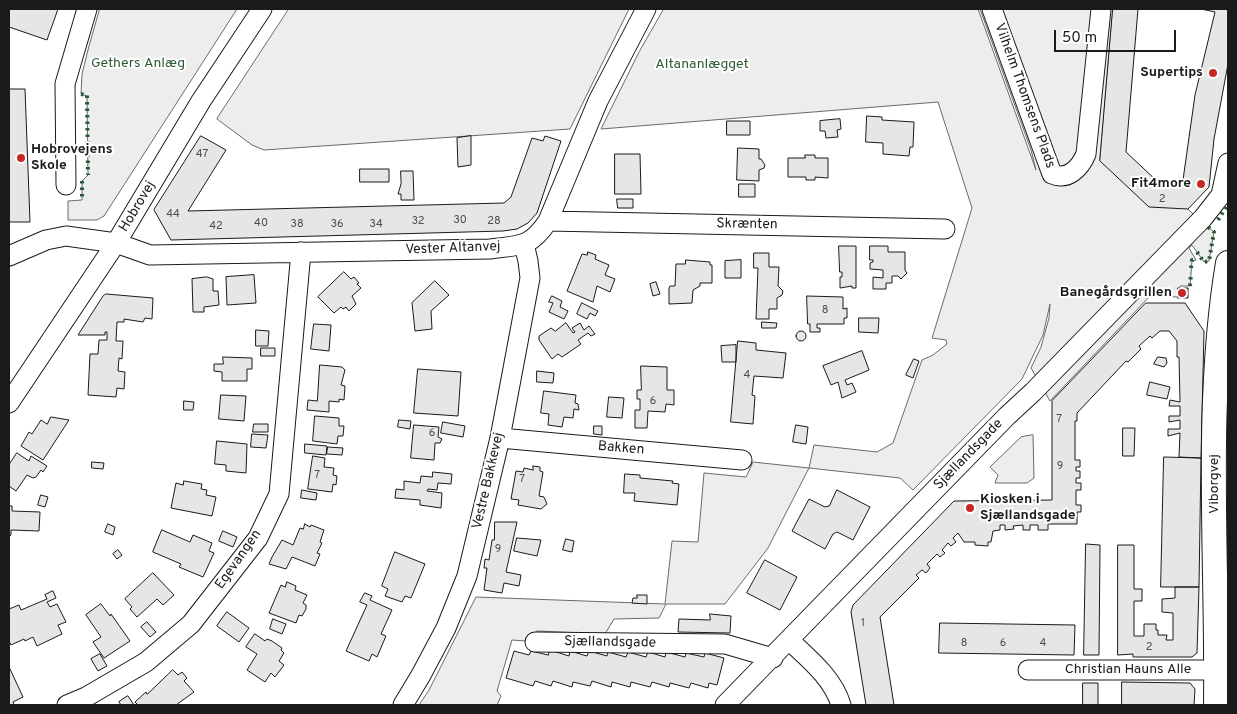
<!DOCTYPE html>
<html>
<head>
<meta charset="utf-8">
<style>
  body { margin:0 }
  #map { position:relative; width:1237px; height:714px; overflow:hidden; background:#fff; font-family:Overpass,sans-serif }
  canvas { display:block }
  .frame { position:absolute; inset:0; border:10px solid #1a1a1a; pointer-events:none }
  .scale { position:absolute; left:1054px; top:30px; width:122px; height:22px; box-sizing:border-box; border:2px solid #1a1a1a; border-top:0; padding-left:6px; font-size:15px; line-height:18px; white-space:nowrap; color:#1a1a1a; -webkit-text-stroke:4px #fff; paint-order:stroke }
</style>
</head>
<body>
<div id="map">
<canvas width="1237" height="714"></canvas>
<div class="frame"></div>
<div class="scale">50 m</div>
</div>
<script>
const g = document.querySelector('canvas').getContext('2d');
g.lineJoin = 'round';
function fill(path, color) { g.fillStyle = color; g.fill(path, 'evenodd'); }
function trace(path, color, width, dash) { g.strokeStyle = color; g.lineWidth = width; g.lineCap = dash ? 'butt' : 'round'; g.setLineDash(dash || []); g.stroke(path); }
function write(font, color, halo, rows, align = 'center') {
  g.font = font + ' Overpass,sans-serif'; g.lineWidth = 4; g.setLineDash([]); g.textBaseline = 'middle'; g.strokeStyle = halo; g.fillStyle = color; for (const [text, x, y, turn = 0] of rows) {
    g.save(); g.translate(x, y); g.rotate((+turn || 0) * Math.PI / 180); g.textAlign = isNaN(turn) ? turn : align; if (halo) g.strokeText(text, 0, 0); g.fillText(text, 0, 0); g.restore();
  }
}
const built = new Path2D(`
  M100,9H237L104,216L97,220H68V201L82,200V181L88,175L87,96L81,94L82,74L89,46Z
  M289,9H629L570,129L264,150L252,145L217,119Z
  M664,9H978L1036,170L1031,150L980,9H1113L1100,161L1188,209L1206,227L1203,231L1208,227L1214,232L1209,261L1204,262L1192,245L1189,248L1196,260L1192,261L1190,286H1180L1179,297L1150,296L1050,401L1031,368L1041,347L1049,318L1050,304L1043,335L1022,379L913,490L900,478L809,468L768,548L725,604H666L659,618L614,619L605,634L537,631L526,641L512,640L497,691L501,696L497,705H419L429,690L476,597L665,604L672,541L698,542L704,473L746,477L753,462L809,468L814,445L877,452L893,443L922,360L933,355L947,344L946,340L932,338L972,208L938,102L601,129L639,52Z
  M1033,435L1034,478L1027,483H995L998,475L990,467L1021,437Z`);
const building = new Path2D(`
  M9,9H58L47,40L9,27Z
  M1113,9H1138L1126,152L1159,183L1178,184L1183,180L1195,95L1215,12L1201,9H1228V64L1214,139L1209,187L1188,209L1149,207L1100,161Z
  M9,89H25L30,222H9Z
  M867,116L882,117V120L914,122L913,147H910L909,156L883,154V143L866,142Z
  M840,119L841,129L837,130L838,137L826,138L825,131H820V121Z
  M727,121H750V135H727Z
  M201,136L226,150L188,211L504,203L511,197L532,138L543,141L545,136L561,141L537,213L528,223L517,229L503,231L171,240L154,210Z
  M471,136V165L458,167L457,138Z
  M738,148L759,149V159H761L765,165L764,168L759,170V181L737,180Z
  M615,154H640L641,194H615Z
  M805,155H815V158H828V178L815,177V180H806V177H788V158H805Z
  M360,169H389V182H360Z
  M401,171H413L414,200H401V194H398L401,184Z
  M739,184H755V197H739Z
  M617,199H633V208H618Z
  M839,246H856V288H852V286L840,288V277H842V272H840Z
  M870,246H888V252H905V270L907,273L901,279L898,276H892V283H886V289H873V277L883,278V270L870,269V263L873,262V260H870Z
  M588,252L596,255L595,259L609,265L605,275L615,279L610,292L597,286L593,302L567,291L582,254L587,255Z
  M754,253H769V267H779L778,286L783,291L782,295L777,298V309H769V319H756L758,268H754Z
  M686,260L710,262V265H712V283H700V286L693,290L692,303L669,304V288L670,286H675L676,264H685Z
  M741,260V278H725V261Z
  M344,272L351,279L354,277L359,283L357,284L361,288L352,296L356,304L349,311L346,307L343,309L341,307L334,313L318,297Z
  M254,275L256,303L227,305L226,277Z
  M207,277L213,279V291H218L219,305L204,307V312H193L192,279Z
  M435,281L449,295L431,311L432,329L415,331L412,303Z
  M656,282L660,294L653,296L650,284Z
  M1178,288H1188V298H1178Z
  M106,294L153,298L152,319L145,318L143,322L124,319V322H117L116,341H123L122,359L119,358L118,371L125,372L124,389L117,388L116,397L88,395L90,354H98L99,340H107V332H105V335H78L103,296Z
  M552,296L562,301L560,307L568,311L564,319L549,312L553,303L549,302Z
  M807,296L843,297V309L847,308V318H844V324H817V328H820V332H810V324H808Z
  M582,303L598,311L595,316L590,313L587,319L577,314Z
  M1146,303H1185L1204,331L1201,458L1179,457L1180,433L1168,436V429H1180V420L1169,422V416H1180V406H1169L1170,400L1180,402L1179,357H1177V341L1169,331H1160L1152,338L1150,336L1139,346L1141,349L1128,362L1126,361L1077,413V421H1075V460H1080V467H1076V471H1080V478H1076V483H1081V490H1076V505H1081V512H1077V524H1048V530H1038V525H1030V530H1023V525L1013,526L1014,529L1005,530V525H1000V530L993,531L991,542H988V546L975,545V542H964L958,533L953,538L956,542L951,546L948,543L942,550L945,553L940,557L937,554L927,564L930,568L926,573L922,570L916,575L919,578L880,617L894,705H866L851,612L853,605L954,501L1052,500V401Z
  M859,318H879L878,333L859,332Z
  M762,322L777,323L776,328H762Z
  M566,323L573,333L575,332L572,328L580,323L584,330L589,326L595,334L591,336L588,333L578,340L581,344L562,357L558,354L552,359L539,340V336L551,328L555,331Z
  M314,324L331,325L329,351L311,349Z
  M256,330L269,331L268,346H256Z
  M796 336a5 5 0 1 1 10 0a5 5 0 1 1-10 0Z
  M738,341L756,343V350L786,353L783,378L754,376L752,395L755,396L753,424L731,422Z
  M736,345V362H722L721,346Z
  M261,348H275V356H261Z
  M862,351L869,370L845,380L847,385L852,383L856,392L842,398L838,382L831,385L823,366Z
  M223,357L252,358V369H247V381H222V372L214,371V364H223Z
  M1158,357L1166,358L1167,363L1164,367L1154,364Z
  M914,359L919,361L913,378L906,375Z
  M320,365L342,367L345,370L341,385L345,386L344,400L339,399V402L329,401V412L307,410L308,400L317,401Z
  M641,366L667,367V390H674V405L666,404L665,412L648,411L647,428H635V410H640V399H637V390H641Z
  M418,369L461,372L458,416L414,413Z
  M537,371L554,373L553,383L537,382Z
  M1150,382L1170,387L1167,399L1147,395Z
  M544,391L576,395L575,403L578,404L579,410L574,409L573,418L564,417L562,427L548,425L549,414L541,413Z
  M221,395L246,396L244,421L219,419Z
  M609,397L624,398L622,418L607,417Z
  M184,401L194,402L193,410H184Z
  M315,416L339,418V426H344L343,436H338L337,444L313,441Z
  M51,417L69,420L43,460L21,446L29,432L32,434L41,420L47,424Z
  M399,420L411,421L410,429L398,427Z
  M443,422L465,426L463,437L441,433Z
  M254,424H268V432H253Z
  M414,425L439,427L438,437L442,439L440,443H435L434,460L411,458Z
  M796,425L808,427L806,444L793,442Z
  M594,426H602V435L594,434Z
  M1123,428H1135L1134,456H1123Z
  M252,434L268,435L266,448L251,447Z
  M217,441L247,444L246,473L226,471V465L215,464Z
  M305,444L327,446L326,455L305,453Z
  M328,447L343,448L342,455L327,454Z
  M17,453L29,461L31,456L47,466L43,472L41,470L36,477L33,478L27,475L16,491L9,486V465Z
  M313,456L325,458L324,467L334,468L333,475L337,476L336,485L333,484L332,492L308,489Z
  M1164,457L1201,458L1199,587H1161Z
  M92,462L104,463L103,469L92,468Z
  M533,466L540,467V471L543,472L539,496L544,497L547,504L541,509L518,505L519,500L511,499L516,471L523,472L524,468L533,470Z
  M433,472L452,474L451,484L438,483L437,490L428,489L427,491L442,493L441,508L420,505V500L395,498L396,489L404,490V481L420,483L421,476L432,477Z
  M625,474L640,475V478L673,481L672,483L679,484L677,505L634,501L635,493H624Z
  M184,481L202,484L201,489L207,490L206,495L216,497L212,516L171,508L176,483L183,485Z
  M302,490L317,493L316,500L301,498Z
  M837,490L870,507L853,540L837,532L833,534L825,549L792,531L809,499L825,507L829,506Z
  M41,495L48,497L45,507L38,505Z
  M9,506H12V511L40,512L39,531L11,530V535L9,537Z
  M495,522H517L506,572L521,575L519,586L504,583L502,593L484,590L487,568H484L485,559L489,560L492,540H494Z
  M108,524L115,527L113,535L105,532Z
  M305,524L310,527L311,525L324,530L320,542L322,543L317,553L320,554L315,566L292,557L286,569L269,564L272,557L282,540L293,545L300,528L303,529Z
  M162,530L190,542L193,535L212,543L209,551L214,553L203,577L179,567L181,564L153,552Z
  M223,531L237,537L233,547L219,541Z
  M517,538L541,540L537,556L514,551Z
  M566,539L574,541L572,552L563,550Z
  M1086,544L1100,545L1099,655H1084Z
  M1118,545H1134V589H1142V601H1134V636H1144V624H1156V630H1158V635H1167L1166,640H1173V613L1162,612V599L1175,598V587H1199L1197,653L1192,657H1133V654L1118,655Z
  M118,550L122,555L117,559L113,554Z
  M395,552L425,564L411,598L405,596L402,602L385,596L388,589L382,586Z
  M765,560L797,577L780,610L747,593Z
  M153,573L174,595L163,605L157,599L137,617L130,609L132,607L125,599Z
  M287,582L296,586L295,590L307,595L303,603L306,605V609L302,616L299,615L296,623L269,613L281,585L285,587Z
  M53,591L56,598L47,602L50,607L57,604L66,622L58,625L62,634L37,646L33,637L25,641L24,639L11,645L9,641V609L19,605L21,610L47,599L45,595Z
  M365,593L372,596L370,600L392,610L381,634L386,636L377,657L372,654L369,661L346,651L367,605L360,602Z
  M637,595H647V604L632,603L633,598H637Z
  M101,604L110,616L111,614L130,641L104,658L93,642L101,637L86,615Z
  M227,612L249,628L239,642L217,626Z
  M710,614L731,616L730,633L678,632L679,619L710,620Z
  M273,619L286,624L282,634L270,629Z
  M147,622L156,632L150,637L141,627Z
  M940,623L1075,625L1074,655L939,653Z
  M255,634L265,641L267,639L272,641L282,648L281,650L284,653L279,661L284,665L275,677L271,673L265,682L247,670L257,654L246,647Z
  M550,650L569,656L570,651L587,656L589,651L607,656L608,652L626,657L628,652L646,657L648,652L665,657L666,652L685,657L686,653L704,657L705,653L724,658L717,685L709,683L708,688L691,683L689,688L670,683L669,687L652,682L650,687L631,682L630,687L612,682L611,687L592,681L590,686L573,682L572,687L553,681L551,686L535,681L533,686L506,678L514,651L529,655L531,651L548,655Z
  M100,654L107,666L98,671L91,659Z
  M10,669L23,697L13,702L14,705H9V670Z
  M173,670L178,675L182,672L187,678L184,681L194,692L176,705H138L135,702L146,692L147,694Z
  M1122,682L1190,683L1195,689L1194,705H1122Z
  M1083,683H1098V705H1083Z
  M128,696L134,705H121L119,702Z`);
const minor = new Path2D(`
  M992,9L1045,155L1052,174C1068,181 1080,168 1086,154L1101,9
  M66,185L65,84L87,9
  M548,221L945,229
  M9,256L46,240L66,236L116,243L150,255L490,249C520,245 530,248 548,221L598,101L646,9
  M9,403L116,243L201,101L262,9
  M500,438L742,460
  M789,640C809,659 833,678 841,705
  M535,642L725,644L773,658
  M1028,670H1228
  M67,705L86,697L146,662L191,624L258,538L279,494L301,252
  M403,705L421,675L446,628L467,576L500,438L530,278L528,261L524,244
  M725,705L1007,416L1033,392L1203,218L1221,195L1228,163`);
const major = new Path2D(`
  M1216,705C1218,559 1204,408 1228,263`);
const hedge = new Path2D(`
  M81,94L87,95L88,175
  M82,181V200
  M1218,220L1228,204
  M1197,252L1204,262L1209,261L1214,232L1208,227
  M1191,268L1192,260H1196
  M1190,286L1191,273`);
const markers = [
  [1213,73,5,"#c62828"],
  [21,158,5,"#c62828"],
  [1201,184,5,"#c62828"],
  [1182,293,5,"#c62828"],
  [970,508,5,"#c62828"]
];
const numberNames = [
  ["47",202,155],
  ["2",1162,200],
  ["44",173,215],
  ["30",460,221],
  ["32",418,222],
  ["28",494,222],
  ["40",261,224],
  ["38",297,225],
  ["36",337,225],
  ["34",376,225],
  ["42",216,227],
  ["8",825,311],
  ["4",747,376],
  ["6",653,402],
  ["7",1059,420],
  ["6",432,434],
  ["9",1060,467],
  ["7",317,476],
  ["7",522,480],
  ["9",498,550],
  ["1",863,624],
  ["8",964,644],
  ["6",1003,644],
  ["4",1043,644],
  ["2",1149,648]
];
const parkNames = [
  ["Gethers Anlæg",138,64],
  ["Altananlægget",702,65]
];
const poiNames = [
  ["Supertips",1203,73],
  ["Hobrovejens",31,150,"left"],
  ["Skole",31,166,"left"],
  ["Fit4more",1191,184],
  ["Banegårdsgrillen",1172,293],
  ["Kiosken i",980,500,"left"],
  ["Sjællandsgade",980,516,"left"]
];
const streetNames = [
  ["Vilhelm Thomsens Plads",1024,96,70],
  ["Hobrovej",138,207,-59],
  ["Skrænten",747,225,1],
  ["Vester Altanvej",453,249,-2],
  ["Bakken",621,449,5],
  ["Sjællandsgade",969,455,-46],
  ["Vestre Bakkevej",489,481,-77],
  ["Viborgvej",1215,484,-90],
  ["Egevangen",239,560,-55],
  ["Sjællandsgade",610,643,1],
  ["Christian Hauns Alle",1128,670]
];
fill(built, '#ededed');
trace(built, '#6a6a6a', 1);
fill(building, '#e6e6e6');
trace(building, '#1a1a1a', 1);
trace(minor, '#1a1a1a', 21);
trace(major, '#1a1a1a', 26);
trace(minor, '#fff', 19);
trace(major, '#fff', 24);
trace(hedge, '#2b5a34', 4, [2.5, 4]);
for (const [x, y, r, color] of markers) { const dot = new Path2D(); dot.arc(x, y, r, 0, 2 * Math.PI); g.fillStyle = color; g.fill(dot); trace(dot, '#fff', 2); }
write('11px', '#4d4d4d', null, numberNames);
write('14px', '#2b5a34', '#fff', parkNames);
write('bold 14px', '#1a1a1a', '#fff', poiNames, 'right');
write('14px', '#1a1a1a', '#fff', streetNames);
</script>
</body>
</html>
